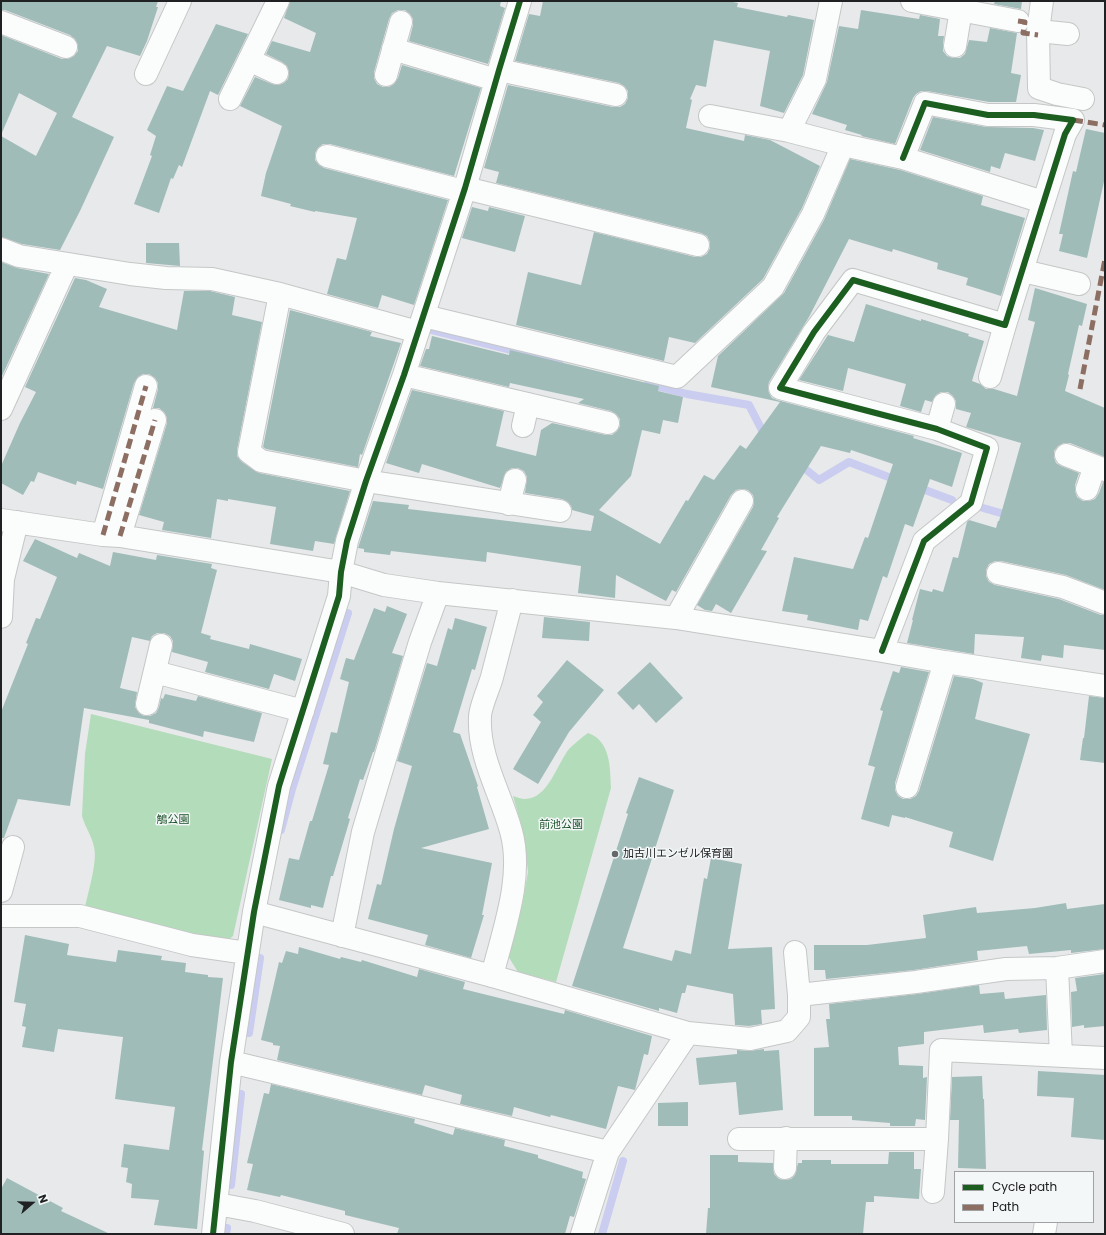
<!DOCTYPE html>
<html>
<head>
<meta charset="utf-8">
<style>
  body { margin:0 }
  #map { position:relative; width:1106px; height:1235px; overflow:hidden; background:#e7e9ea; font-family:Poppins,sans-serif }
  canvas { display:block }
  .frame { position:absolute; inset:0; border:2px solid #202122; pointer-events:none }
  .legend { position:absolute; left:954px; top:1171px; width:140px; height:52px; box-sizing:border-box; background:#f3f7f8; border:1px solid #9fa1a2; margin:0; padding:5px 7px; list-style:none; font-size:12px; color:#202122 }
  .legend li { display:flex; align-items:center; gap:8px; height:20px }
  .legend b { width:20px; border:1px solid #9fa1a2 }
  .north { position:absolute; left:12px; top:1183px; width:40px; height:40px; -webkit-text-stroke:3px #f3f7f8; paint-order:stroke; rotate:70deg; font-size:11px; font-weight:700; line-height:16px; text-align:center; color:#202122 }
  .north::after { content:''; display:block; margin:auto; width:14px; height:18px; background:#202122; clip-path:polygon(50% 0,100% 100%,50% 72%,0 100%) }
</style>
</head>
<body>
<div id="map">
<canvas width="1106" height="1235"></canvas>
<div class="frame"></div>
<ul class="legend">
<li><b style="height:5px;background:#1b5e20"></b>Cycle path</li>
<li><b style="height:5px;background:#8d6e63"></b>Path</li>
</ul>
<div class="north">N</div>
</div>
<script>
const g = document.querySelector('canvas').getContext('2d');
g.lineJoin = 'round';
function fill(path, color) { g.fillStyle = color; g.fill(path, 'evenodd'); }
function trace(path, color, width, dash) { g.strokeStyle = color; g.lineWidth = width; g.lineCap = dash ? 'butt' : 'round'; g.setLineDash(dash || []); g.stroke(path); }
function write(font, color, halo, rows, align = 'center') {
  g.font = font + ' Poppins,"Noto Sans JP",sans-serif'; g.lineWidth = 3; g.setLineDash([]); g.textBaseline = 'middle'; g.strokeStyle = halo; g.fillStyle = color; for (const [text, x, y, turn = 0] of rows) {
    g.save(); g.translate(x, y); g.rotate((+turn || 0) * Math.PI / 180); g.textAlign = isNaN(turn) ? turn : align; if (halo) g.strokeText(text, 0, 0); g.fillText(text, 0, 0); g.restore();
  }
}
const green = new Path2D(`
  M91,714L272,759L233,936L221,946L84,912C87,896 98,862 94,847C92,836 85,827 82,816L85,754Z
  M588,733C611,741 610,768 611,788L556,982L518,972L508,956L522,906L528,872L523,831L513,796C517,797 521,799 525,799C548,799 557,764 569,749C575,743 581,738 588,733Z`);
const stream = new Path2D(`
  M432,330L559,362
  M648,384L687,394L749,405L766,438
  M799,464L819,480L849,462L899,481
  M917,487L952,500
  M983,508L1011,516
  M281,830L292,789L348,613
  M249,1033L260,958
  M231,1185L241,1094
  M226,1234L227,1228
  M602,1234L623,1161`);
const building = new Path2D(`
  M1,1H158L156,7H158L147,41L140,56L107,46L72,117L114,137L80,211L60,250L22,244L1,237V136L36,156L57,113L19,93L1,135V35L62,59H68L74,56L78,51V45L75,39L70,35L5,10H1Z
  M290,1H501L500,6L505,8L488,64L409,41L413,25V19L410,14L405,10H398L392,13L389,19L374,72V78L377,84L383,87H389L394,84L398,78L402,65L481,88L454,176L330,144H323L318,148L315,153V160L319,165L324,168L448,200L414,305L382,295L378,308L327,294L337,258L346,260L357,218L315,211V212L290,206L291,204L261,196L266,173L282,126L240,106L255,77L272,84L278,85L284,83L288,79L289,72L287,66L282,62L266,54L272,41L310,52L316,33L284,18Z
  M543,1H727L738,3L737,7L787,17L788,15L814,20L803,75L784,113L760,106L770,51L714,40L706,87L696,85L690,99L692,100L686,128L744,141L745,135L770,140L820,166L802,208L763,279L695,343L669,337L664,361L516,325L528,272L581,285L594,232L695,257H701L707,254L710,248V242L707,236L701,233L496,183L499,172L484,168L508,85L613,107H620L625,104L628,98V91L624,86L619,83L515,61L529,14L540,16Z
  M995,1H1022L1021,9L994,4Z
  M861,10L919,19L920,15L940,19L938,36H944L943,44V51L947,56L953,58H960L965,54L969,40L987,42L990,28L1017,33L1011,73L1021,75L1016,102H989L927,91H921L916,94L913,98L895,144L861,136L862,135L845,130L847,125L812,114L827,82L839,26L858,29Z
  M216,24L248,34L218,95L210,91L182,167L179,165L173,179L171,178L159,213L134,204L152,156L150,155L156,136L147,130L167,86L183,91Z
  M933,117L986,127L1033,128L1044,130L1035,161L1005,153L1000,169L991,166L990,172L920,150Z
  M1086,129L1105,133V177L1087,258L1059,251L1063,234H1059L1073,171L1076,172Z
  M850,159L900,170L983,196L981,205L1025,218L1001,296L966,285L968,278L937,269L938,263L893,249L892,252L849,239L809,317L769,382L768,387L769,393L772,398L777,400L914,436L913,438L962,453L952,487L930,479L913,527L905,524L887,578L883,576L868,621L860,619L858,630L807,620L808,615L782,611L794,557L853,569L865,537L868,538L893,464L851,450L850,453L821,446L777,517L779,518L761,550L767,551L731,613L716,604L712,611L705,610L697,605L753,507L754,501L753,495L748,490L742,489L736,490L731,495L676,592L672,590L666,601L616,575L615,598L578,593L581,566L487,552L486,562L391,551L390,555L364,552V549L358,548L373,501L409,505L408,509L417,510L591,531L594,516L572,510L571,506L568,502L562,499L525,493L527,477L524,471L518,468H512L506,472L500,488L422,464L419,473L386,463L412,390L504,411L496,446L536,456L541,430L552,423L606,435H612L617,431L620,426V419L616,414L611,411L578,403L584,399L510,383L509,387L420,366L426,349H429L432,336L509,355L510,350L659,386L658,391L683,397L678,423L663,420L660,434L642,430L631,476L599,510L660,544L686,500L688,501L704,475L714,480L740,445L746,449L780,402L711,387L718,356L784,293L824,220Z
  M472,207L488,211L489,207L525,216L515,252L462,238Z
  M146,243H179L180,266L146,263Z
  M1,262L17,268L49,274L2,376H1Z
  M75,278L86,280L107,289L99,307L177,330L184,291H210L235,297L232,315L262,322L237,450V456L242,462L259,473L350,491L334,544L315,541L313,551L270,544L276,507L228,499V501L217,499L211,538L162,530L164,522L139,515L167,423V418L164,412L159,408H153L158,389V383L155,378L149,374H143L138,377L134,383L103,489L77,481L76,485L38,472L34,482L31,481L23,495L1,483V466L20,423L36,392L25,387Z
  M1035,288L1087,304L1082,326L1079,325L1068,374L1069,375L1065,391L1105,408V457L1070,443H1064L1058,446L1054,451V457L1056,463L1061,466L1079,473L1075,485V491L1077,497L1083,501H1089L1095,499L1099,493L1103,482H1105V590L1066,575L1001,561H995L989,564L986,570V576L989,582L995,585L1059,599L1101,615H1105V650L1064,645L1063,658L1042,655L1041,661L1021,658L1024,637L975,634L974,654L907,643L913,620H912L920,589L932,592L933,589L943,592L953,557L958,558L967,522L969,520L996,528L998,521H999L1021,443L966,427L971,413L956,409V401L953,396L948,392H941L936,395L932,402L925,400L921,412L900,406L906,384L848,368L843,391L799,380L828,335L854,342L866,304L921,321V319L969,334L968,336L984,341L972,381L980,384L986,389H994L1017,396L1035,322L1028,320Z
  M290,310L372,332L370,336L401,343L362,455L360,454L358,467L266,449L263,447Z
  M35,539L77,558L79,553L110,566L113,552L156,560L157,555L212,564L211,568L217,570L201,633L211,636L210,639L249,649L250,644L302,659L295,681L274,674L269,689L205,672L208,662L172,652L173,641L170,636L164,633H157L152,636L150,641L132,637L120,688L137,692L135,707L139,713L144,716H150L156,713L159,707L161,698L163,699L165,694L196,701L198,696L262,713L254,742L204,731L203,737L157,725L149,723V720L84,708L70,806L18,799L4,838H1V712L28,644L26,643L36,618L40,619L57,577L23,561Z
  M387,606L407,614L392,653L403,656L374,752H373L363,780L360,779L348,818L350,819L333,876H331L323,908L311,905V908L279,900L289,858L299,860L310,821H312L329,765L323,764L331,732L337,733L349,682L340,679L346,658L354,660L374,608L385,612Z
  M544,617L590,622L589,641L542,638Z
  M455,618L487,627L475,670L472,669L453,732L460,734L478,786L477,787L489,829L421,848L492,863L482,915H484L471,958L425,945L428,935L368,919L377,884L381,885L394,829L412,766L397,761L427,663L437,666L448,628L452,630Z
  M567,660L604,690L569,732L538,784L513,769L541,722L533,715L543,702L537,696Z
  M650,662L683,698L656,723L639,704L633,710L617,693Z
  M901,667L929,672L895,783V790L898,796L903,799H910L916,796L919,791L954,676L973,679L983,683L975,719L1030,734L993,861L949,847L953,832L905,817V818L892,815L889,827L861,819L875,767L868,765L883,711L880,710L893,671L899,673Z
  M1089,696L1105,698V763L1080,760L1083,738H1084Z
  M639,777L674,790L623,948L672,961L675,950L691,954L704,878L707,879L711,858L742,864L728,949L772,947L775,1009L761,1010L762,1024L749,1026L735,1025L733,994L687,985L685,993H682L677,1013L659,1008V1011L572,986L628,814L626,813Z
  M1066,903L1067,909L1105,904V949L1071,953V950L1029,954L1027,946L977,951L978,960L914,970L826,979L825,970H814V945H867L926,938L923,915L976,907L977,913L1035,908Z
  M25,935L69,944L67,955L116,962L118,950L162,956L161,960L186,963L185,972L208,975V977L223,978L202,1150L204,1151L197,1229L154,1225L159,1200L131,1198L132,1184L126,1182L128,1168L121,1167L124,1144L169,1150L175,1107L115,1099L123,1037L58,1029L54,1052L22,1047L26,1027L22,1026L26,1004L14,1002Z
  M299,947L340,959L341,957L361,962L362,960L417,977L419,969L465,982L463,989L564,1014L565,1010L652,1036L648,1055L644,1054L635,1090L618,1086L606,1129L551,1115L550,1117L514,1107L512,1116L460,1104L462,1095L425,1085L422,1095L277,1060L280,1046L273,1045V1043L261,1040L279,962L282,963L286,951L298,954Z
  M1105,974V1026L1084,1028V1025L1072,1027L1071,992L1077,991L1075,978Z
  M979,985L980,994L1004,992L1005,999L1046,995L1047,1030L1019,1033L1018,1029L984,1033L983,1025L924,1032V1044L898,1047L899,1065L923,1066V1078L927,1077L925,1120L916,1119L915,1126H890V1123L852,1120V1116H814V1048L829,1047L826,1019H830L829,1004L917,994Z
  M764,1049V1051L779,1050L783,1110L739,1115L736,1082L699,1085L696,1058L737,1054V1050L749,1051Z
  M1038,1071L1105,1075V1140L1071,1137L1074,1098L1037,1096Z
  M982,1076L983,1099H984L986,1169L958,1168L959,1120H950L952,1077Z
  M271,1084L415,1119L414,1123L453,1135L455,1128L505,1140L504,1146L538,1155V1158L583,1172L582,1178L586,1179L574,1217L570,1216L565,1234H397L399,1228L345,1215V1211L281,1195L280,1197L247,1190L253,1164L247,1163L264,1093L269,1094Z
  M688,1102V1126H658V1103Z
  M889,1152H914V1169H921L919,1199L874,1196V1202H866L863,1234H706L708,1208H710V1155H738V1162L773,1163L774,1174L779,1179L785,1180L791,1179L795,1175L798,1163H802V1160H831V1164H888Z
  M7,1178L63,1208L61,1211L110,1234H1V1189Z`);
const street = new Path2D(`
  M912,1L1018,21
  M1042,1L1038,31L1039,88L1057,94L1083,99
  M1,22L66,47
  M1038,31L1068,34
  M955,46L961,10
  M393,49L496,80
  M249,60L277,73
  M499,70L616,95
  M146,74L180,1
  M386,75L401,22
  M230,99L278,1
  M710,116L789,131L843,145L903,158L1043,202
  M789,131L815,79L831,1
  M327,156L463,191
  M465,188L698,245
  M1,249L19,256L130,274L166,278L212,279L280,294L418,332
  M1023,271L1079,284
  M280,294L249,452L261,461L366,481L560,511
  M424,316L677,377L773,287L813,214L843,145
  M404,375L608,423
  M990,377L1005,325
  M1,409L67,264
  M523,426L528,404
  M937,429L944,404
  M1066,455L1105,470
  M1087,489L1095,466
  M509,504L515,480
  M1,520L103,535L120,536L341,572L384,585L438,593L676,618L882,651L945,662L1105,686
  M103,535L146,386
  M120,536L155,420
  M998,573L1063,587L1105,603
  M1,617L3,579L17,522
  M676,618L742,501
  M882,651L924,541L971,503L987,448L937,429L780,388L814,332L853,280L1005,325L1065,134L1073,120L1034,115H988L925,103L903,158
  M155,672L303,711
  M147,704L161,645
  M907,787L945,662
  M1,891L13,847
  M254,912L492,976L688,1033L608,1152L582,1234
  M1,916H80L192,945L247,953
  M342,936L363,832L420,642L438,593
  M795,952L799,995
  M1057,968L1061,1055
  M492,976C503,931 524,877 511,831C501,794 478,757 480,717C480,707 489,688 492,677C499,651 505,626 512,600
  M688,1033L750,1039L787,1031L799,1017V995L916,982L1006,969L1057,968L1105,961
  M231,1062L608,1152
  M739,1139H937L941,1050L1105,1058
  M785,1168L786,1138
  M933,1192L937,1139
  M217,1204L255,1211L343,1234
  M213,1234L231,1062L254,912L279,786L339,596L341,572L347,541L366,481L404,375L465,188L499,70L520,1
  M1044,1234L1046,1222`);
const quiet = new Path2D(`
  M1018,21L1025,22L1023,33L1038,35
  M1073,120L1105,125
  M1080,389L1105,259
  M103,535L146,386
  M120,536L155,420`);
const cycleway = new Path2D(`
  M882,651L924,541L971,503L987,448L937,429L780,388L814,332L853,280L1005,325L1065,134L1073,120L1034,115H988L925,103L903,158
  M213,1234L231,1062L254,912L279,786L339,596L341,572L347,541L366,481L404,375L465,188L499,70L520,1`);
const markers = [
  [615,854,4,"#666768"]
];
const parkNames = [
  ["鵤公園",173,820],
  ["前池公園",561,825]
];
const poiNames = [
  ["加古川エンゼル保育園",623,854]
];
fill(green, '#b3dcba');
trace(stream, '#caccf0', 8);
fill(building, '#a0bcb9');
trace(street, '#c5c7c7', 24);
trace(street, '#fbfcfc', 22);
trace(quiet, '#8d6e63', 5, [10, 5]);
trace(cycleway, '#1b5e20', 6);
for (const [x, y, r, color] of markers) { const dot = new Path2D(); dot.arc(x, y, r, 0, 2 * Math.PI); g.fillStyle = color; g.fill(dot); trace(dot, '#f3f7f8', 1.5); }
write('11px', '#1b5227', '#f3f7f8', parkNames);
write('11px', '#202122', '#f3f7f8', poiNames, 'left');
</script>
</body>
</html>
